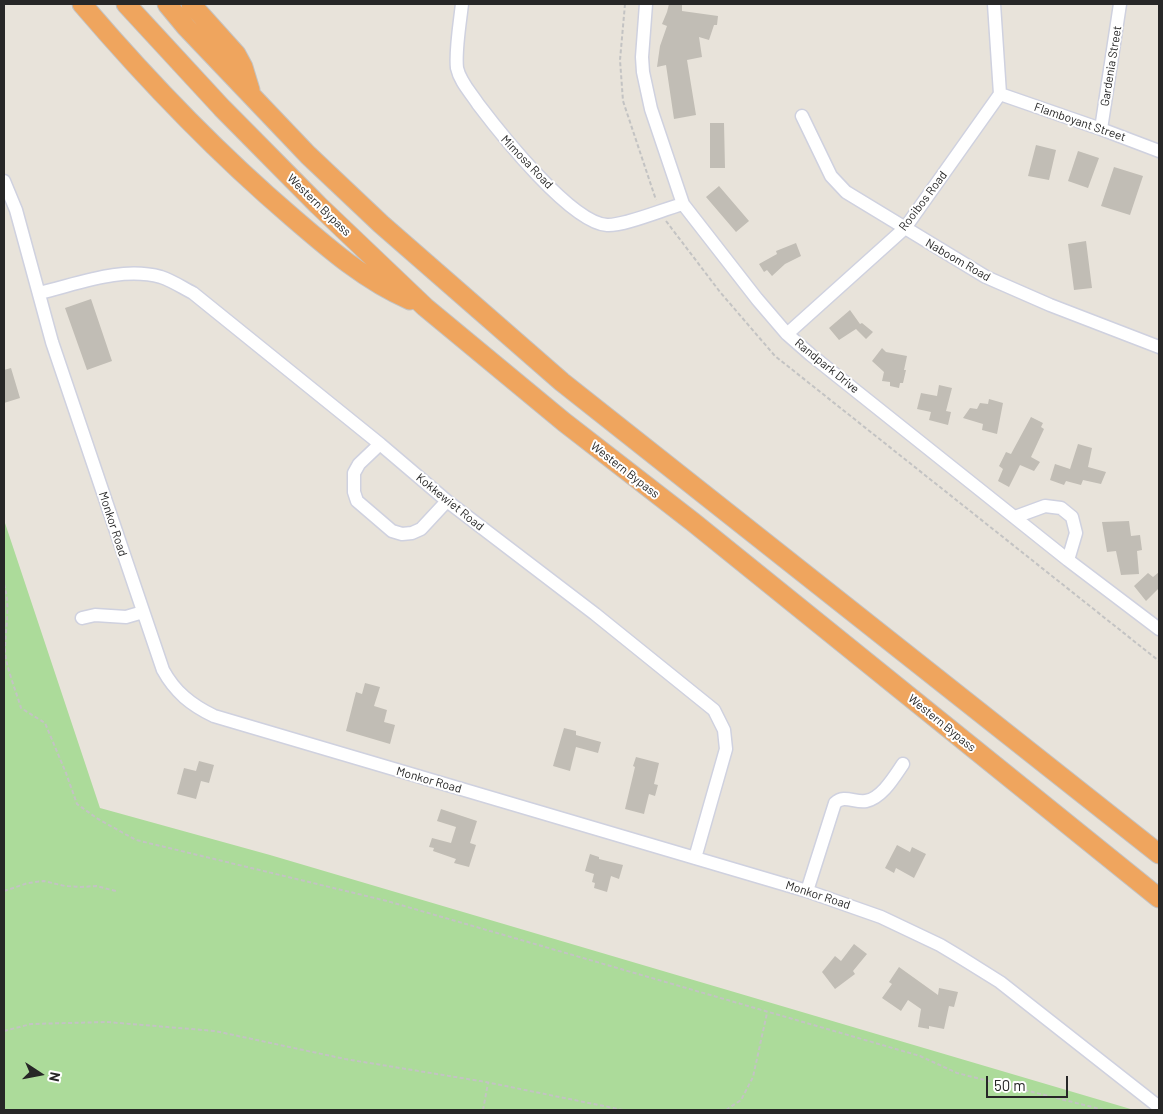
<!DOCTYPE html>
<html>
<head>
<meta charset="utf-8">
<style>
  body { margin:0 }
  #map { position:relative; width:1163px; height:1114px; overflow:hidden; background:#e8e3da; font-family:Barlow,sans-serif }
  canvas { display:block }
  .frame { position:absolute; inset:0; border:5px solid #272727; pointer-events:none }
  .north { position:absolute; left:15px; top:1049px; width:50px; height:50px; -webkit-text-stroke:4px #fff; paint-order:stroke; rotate:101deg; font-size:14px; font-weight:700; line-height:20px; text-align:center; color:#272727 }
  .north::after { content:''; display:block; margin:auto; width:18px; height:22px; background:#272727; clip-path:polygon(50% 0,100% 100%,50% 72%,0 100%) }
  .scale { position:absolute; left:986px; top:1076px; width:82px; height:22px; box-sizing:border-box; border:2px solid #272727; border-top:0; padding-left:6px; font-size:15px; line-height:18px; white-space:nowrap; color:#272727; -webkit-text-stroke:4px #fff; paint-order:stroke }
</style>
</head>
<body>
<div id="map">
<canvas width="1163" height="1114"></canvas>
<div class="frame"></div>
<div class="north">N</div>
<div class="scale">50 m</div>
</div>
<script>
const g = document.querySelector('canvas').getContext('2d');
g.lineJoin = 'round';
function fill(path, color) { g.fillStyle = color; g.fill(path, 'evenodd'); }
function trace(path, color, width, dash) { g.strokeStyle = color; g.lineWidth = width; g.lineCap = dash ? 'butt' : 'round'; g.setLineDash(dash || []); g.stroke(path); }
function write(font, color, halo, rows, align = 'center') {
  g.font = font + ' Barlow,sans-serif'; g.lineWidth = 4; g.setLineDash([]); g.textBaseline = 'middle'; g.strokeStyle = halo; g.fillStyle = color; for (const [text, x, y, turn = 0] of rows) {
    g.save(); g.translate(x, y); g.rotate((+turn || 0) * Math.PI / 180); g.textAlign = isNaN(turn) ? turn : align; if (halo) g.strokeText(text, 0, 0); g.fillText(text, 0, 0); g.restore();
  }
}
const green = new Path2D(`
  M4,520L100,808L270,855L1134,1110H4Z`);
const building = new Path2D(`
  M669,4H682V11L718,16L717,25H714L709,40L699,37L702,57L687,60L696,115L674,119L666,65L657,67L660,46L667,26L662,24L667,12Z
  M710,123H724L725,168H710Z
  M1036,145L1056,150L1049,180L1028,176Z
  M1078,151L1099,158L1088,188L1068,181Z
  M1114,167L1143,176L1130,215L1101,206Z
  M719,186L749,221L736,232L706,197Z
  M1086,241L1092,288L1074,290L1068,244Z
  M796,243L801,256L785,264L772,276L767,270L764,272L759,264L777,254L776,251Z
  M91,299L112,361L87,370L65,308Z
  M850,310L860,324L862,323L873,332L866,339L856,329L839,340L829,328Z
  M882,348L886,352L907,356L904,370H906L903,383H900L899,388L890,386V382L882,381L884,372L872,361Z
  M11,368L20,398L4,403V370Z
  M939,385L952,388L946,411L951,412L948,425L929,420L931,412L917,409L921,393L937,396Z
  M989,399L1003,403L997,434L982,430L983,424L963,418L970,408L977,409L980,403L988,404Z
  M1031,417L1043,423L1041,427L1044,429L1031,457L1040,462L1034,471L1020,465L1009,487L998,481L1003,469L999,466L1006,452L1011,454Z
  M1078,444L1092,448L1088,467L1106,472L1101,484L1083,480L1081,485L1066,481L1064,485L1050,480L1055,464L1070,469Z
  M1129,521L1131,536L1140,535L1142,550L1137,551L1139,574L1121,575L1116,551L1107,552L1102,522Z
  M1159,572V588L1146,601L1134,586L1148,573L1153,577Z
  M365,683L380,687L374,706L387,710L384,722L395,725L390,744L346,731L356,692L362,694Z
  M564,728L576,731V735L601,742L598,753L576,747L570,771L553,766Z
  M636,757L659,763L654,784L658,785L655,796L649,794L644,814L625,809L635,767L633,766Z
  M199,761L214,765L209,783L201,781L196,799L177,794L184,768L196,771Z
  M441,809L477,821L470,843L476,845L469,867L454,863L456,859L433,851L434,848L429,847L432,838L451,843L456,827L437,821Z
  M897,845L910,852L912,847L926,854L914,878L896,868L894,873L885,868Z
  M590,854L599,857V859L623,865L619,879L611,876L607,892L594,888L595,883L592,882L594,874L585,871Z
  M854,944L867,954L853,971L855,974L835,989L822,972L835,956L841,961Z
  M899,967L938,995L939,988L958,992L954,1007L949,1006L944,1029L929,1026V1029L918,1027L921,1009L908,1000L901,1011L882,998L892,984L889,982Z`);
const path = new Path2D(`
  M625,4L620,60L623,101L656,200
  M666,221L720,292L775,356L1159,661
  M4,584C11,607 5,628 5,651C5,664 17,694 21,708L45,723L66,773L77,804L98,819L136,840L387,901L920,1056L957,1073L1104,1110
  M4,891L28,883L44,881L65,886L81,887L96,886L116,891
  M4,1031L31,1024L107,1022L215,1031L345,1059L486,1082L623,1110
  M483,1110L488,1083
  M726,1110L741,1100L753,1077L767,1013`);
const minor = new Path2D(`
  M462,4C460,22 455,51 457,68C460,82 471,93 478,104C500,133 571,223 607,225C624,226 664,209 683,204
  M646,4L642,57L643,72L651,109L683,204L757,299L787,334L811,355L1068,560L1159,629
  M994,4L1000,94
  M1000,94L1101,129L1159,151
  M802,116L831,176L846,192L986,277L1050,305L1159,347
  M1101,129L1120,4
  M4,181L16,210L52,342L163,670C175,692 191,705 214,716L807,891L881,917L940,945L960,957L1000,982L1159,1107
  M39,293C78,284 121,266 161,277C173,281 183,288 193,293L380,444L447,501L595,614L714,710L724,730L726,749L695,858
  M787,334L905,228L1000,94
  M380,444L359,464L354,473V492L357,501L392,531L402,534L412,533L421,529L447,501
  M1015,517L1045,506L1061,508L1072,517L1076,533L1068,560
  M82,618L95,615L126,617L143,612
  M807,891L835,803C844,794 855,803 866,801C882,798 894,777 903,764`);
const highway = new Path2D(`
  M82,4C147,80 216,152 292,217C329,249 366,281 410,300
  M126,4L222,108L318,205L425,307L564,422L693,522L1159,898
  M167,4L186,27L308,155L381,224L562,382L1159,854
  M191,4L236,54L243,67L250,90`);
const streetNames = [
  ["Gardenia Street",1111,66,-81],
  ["Flamboyant Street",1080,122,19],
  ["Mimosa Road",527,162,46],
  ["Rooibos Road",923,201,-53],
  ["Western Bypass",319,205,44],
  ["Naboom Road",958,260,30],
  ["Randpark Drive",827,366,39],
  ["Western Bypass",625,470,38],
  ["Kokkewiet Road",450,502,39],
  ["Monkor Road",113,524,72],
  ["Western Bypass",942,723,39],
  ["Monkor Road",429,780,16],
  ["Monkor Road",818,895,18]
];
fill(green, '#acdb9a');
fill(building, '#c1bdb5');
trace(minor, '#cfd1df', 15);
trace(highway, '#c3c3c3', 21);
trace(path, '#c3c3c3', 2, [4, 2.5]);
trace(minor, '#fff', 12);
trace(highway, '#efa55e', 19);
write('12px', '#272727', '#fff', streetNames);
</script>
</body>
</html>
